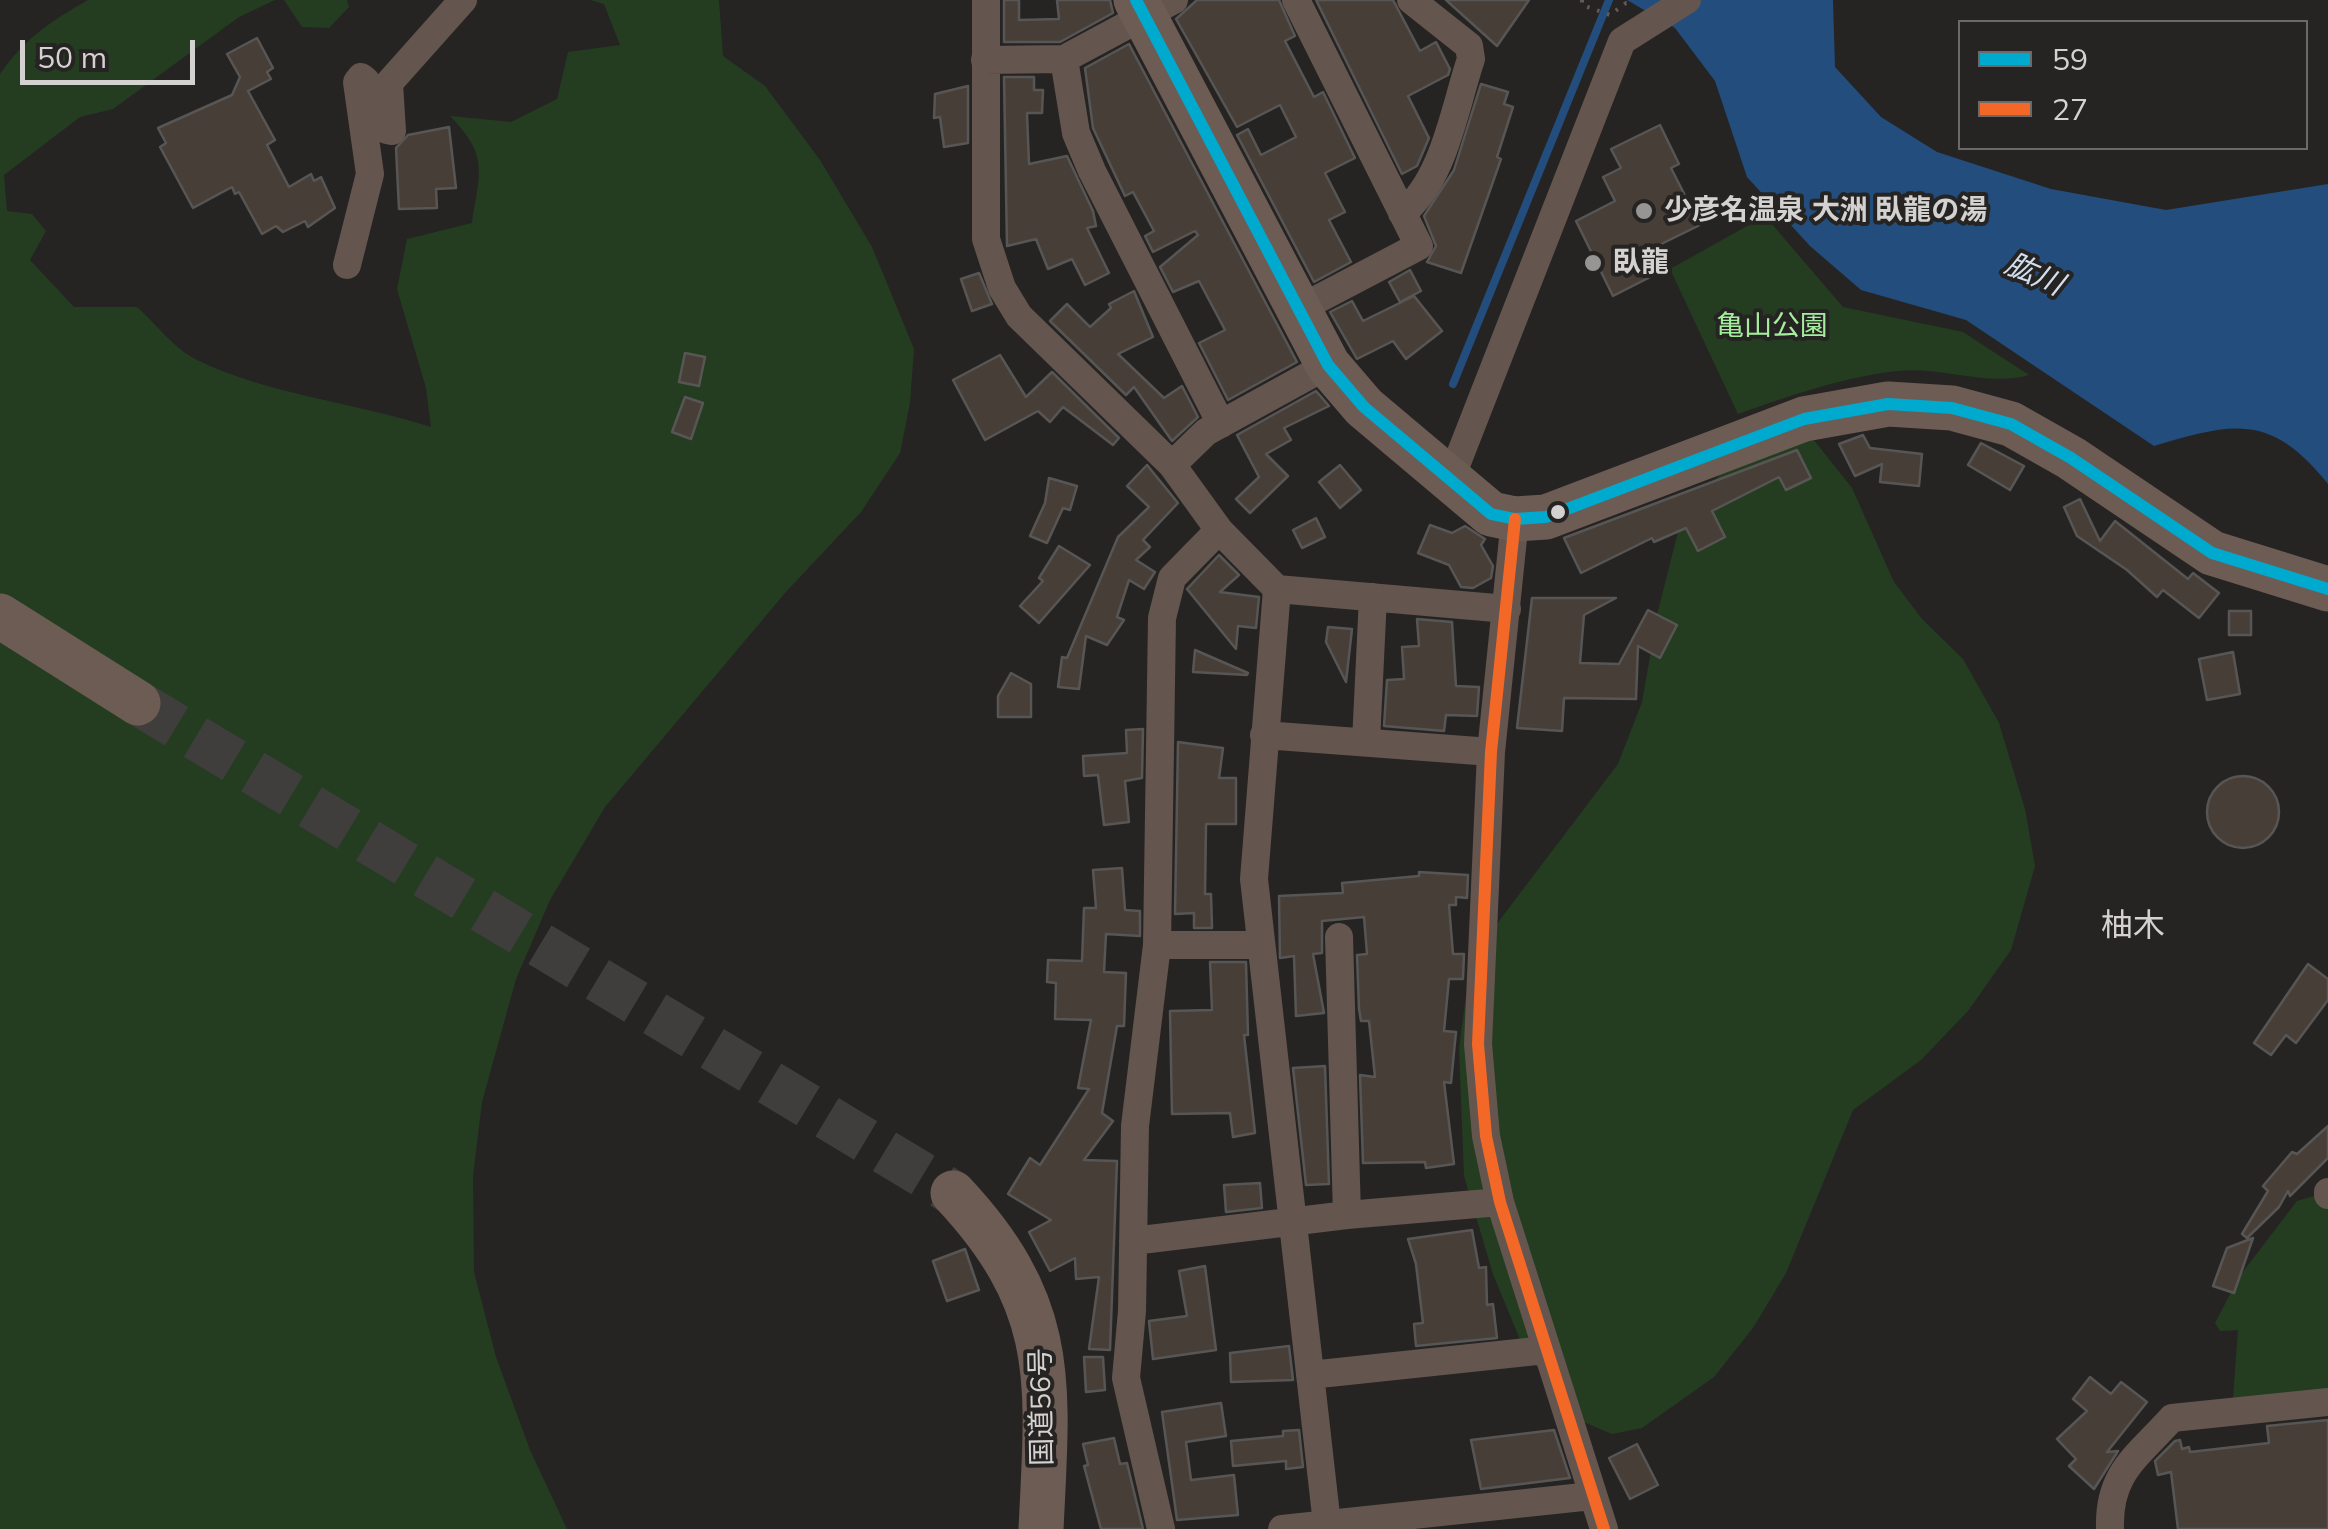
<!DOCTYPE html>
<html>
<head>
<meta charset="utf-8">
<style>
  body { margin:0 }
  #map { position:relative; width:2328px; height:1529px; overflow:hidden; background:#252423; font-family:Mulish,sans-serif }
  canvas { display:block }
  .legend { position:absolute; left:1958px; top:20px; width:350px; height:130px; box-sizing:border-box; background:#262422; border:2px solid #6c6a68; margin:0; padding:12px 18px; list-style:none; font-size:30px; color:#d4d2d0 }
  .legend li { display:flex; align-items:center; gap:20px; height:50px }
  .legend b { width:50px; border:2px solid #6c6a68 }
  .scale { position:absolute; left:20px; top:40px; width:175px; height:45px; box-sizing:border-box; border:5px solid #d4d2d0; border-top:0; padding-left:12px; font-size:30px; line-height:35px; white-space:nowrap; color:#d4d2d0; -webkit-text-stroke:8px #262422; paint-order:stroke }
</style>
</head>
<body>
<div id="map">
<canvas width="2328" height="1529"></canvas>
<ul class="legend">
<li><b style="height:12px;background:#00a9ce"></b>59</li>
<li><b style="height:12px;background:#f36827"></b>27</li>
</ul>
<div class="scale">50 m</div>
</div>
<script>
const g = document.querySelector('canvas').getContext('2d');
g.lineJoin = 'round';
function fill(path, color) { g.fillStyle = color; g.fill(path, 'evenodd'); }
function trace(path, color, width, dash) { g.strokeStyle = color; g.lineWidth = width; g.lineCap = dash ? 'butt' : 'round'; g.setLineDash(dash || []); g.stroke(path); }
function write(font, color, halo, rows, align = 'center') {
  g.font = font + ' Mulish,"Noto Sans JP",sans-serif'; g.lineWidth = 8; g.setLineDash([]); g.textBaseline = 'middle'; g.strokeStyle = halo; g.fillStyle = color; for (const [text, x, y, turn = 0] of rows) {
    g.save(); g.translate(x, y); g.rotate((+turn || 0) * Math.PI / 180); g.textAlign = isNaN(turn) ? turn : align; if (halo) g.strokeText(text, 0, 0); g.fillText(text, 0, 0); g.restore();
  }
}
const green = new Path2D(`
  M88,0H275L239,17L113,109L80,117L4,175L7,211L32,214L46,231L30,260L74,307H137C155,323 174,348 195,359C268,395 354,402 431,427L426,388L397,289L407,239L472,223C480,171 489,156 450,116L511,122L557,99L568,52L620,45L604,4L590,0H719L723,56L765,86L820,160L872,247L914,349L910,403L900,453L861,512L785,593L605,807L550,900L516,979L482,1102L473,1176L474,1272L496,1357L530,1450L567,1529H0V74C24,39 51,21 88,0Z
  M284,0H347L349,7L329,28L302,27Z
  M1765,216L1843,307L1963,332L2029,375C1987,387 1941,366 1897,371C1843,377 1789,396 1738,414L1670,269Z
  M1813,439L1852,488L1894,582L1922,619L1963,659L1999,723L2025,809L2035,866L2011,950L1968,1011L1921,1060L1853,1110L1786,1273L1753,1328L1714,1377L1642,1428L1612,1434L1574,1418L1523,1347L1493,1274L1464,1176L1459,1049L1471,958L1618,764L1642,702L1658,611L1681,520L1730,463Z
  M2328,1192V1402L2232,1412L2238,1330L2220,1331L2215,1323L2239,1277L2297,1201Z`);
const water = new Path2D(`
  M1627,0H1833L1835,67L1881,117L1937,152L2051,189L2166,210L2328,184V484C2271,413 2234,422 2154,446L1966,320L1861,290L1810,246L1747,177L1715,81L1675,28Z`);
const stream = new Path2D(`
  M1453,384L1609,0`);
const building = new Path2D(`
  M1004,0H1019V20L1059,19L1057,0H1110L1113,13L1060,42H1004Z
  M1197,0H1279L1295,36L1285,41L1314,97L1323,92L1355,158L1325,173L1345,212L1329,220L1351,262L1314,282L1237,135L1248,129L1261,155L1296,137L1280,105L1237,127L1176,19Z
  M1316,0H1393L1420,51L1436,42L1450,69L1448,75L1408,96L1429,138L1417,166L1402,174Z
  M1446,0H1529L1497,46Z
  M257,38L273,68L267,72L271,79L248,91L275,140L267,145L289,187L311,174L314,181L321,177L335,208L308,227L305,221L283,232L276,226L262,234L239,192L235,194L232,187L193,208L160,147L166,143L158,128L232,95L240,77L227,54Z
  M1129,44L1297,362L1228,400L1199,343L1225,330L1199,281L1173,292L1160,267L1198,235L1195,231L1153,252L1145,236L1154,231L1133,192L1125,196L1093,128L1085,68Z
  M1004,77H1034V90H1043L1042,113H1027L1029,164L1067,156L1093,211L1096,226L1087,228L1109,273L1085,285L1072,259L1048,269L1036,239L1007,246Z
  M1481,84L1508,92L1504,104L1513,107L1497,157L1501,159L1461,273L1427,262L1436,246L1424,216L1454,170Z
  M968,86V143L944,147L940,117L934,118L935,94Z
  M1660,125L1679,164L1671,168L1700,225L1651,249L1662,271L1613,296L1576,221L1615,201L1603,177L1621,168L1611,149Z
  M449,127L456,188L436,189L437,208L399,209L396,148L408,135Z
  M1410,270L1421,291L1400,302L1389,282Z
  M979,273L992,304L972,311L961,279Z
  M1134,291L1153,337L1118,354L1164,398L1182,386L1198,417L1172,441L1134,387L1126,395L1050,321L1067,304L1090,327L1111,308L1109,304Z
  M1414,296L1442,331L1406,359L1393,341L1357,359L1330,312L1352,301L1363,321Z
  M685,353L705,357L699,386L679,382Z
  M1000,355L1026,397L1052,372L1119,438L1113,445L1063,407L1050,422L1038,411L985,440L953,380Z
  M1316,391L1329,406L1284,428L1291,440L1266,454L1288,476L1250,513L1236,499L1259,477L1237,435Z
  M685,397L703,403L691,439L672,432Z
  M1863,435L1870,448L1922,454L1919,486L1880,482L1882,464L1855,476L1839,444Z
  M1981,443L2024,466L2010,490L1968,465Z
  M1797,450L1811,478L1786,490L1779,477L1712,511L1725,537L1698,551L1686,528L1654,542L1652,538L1581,573L1564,538Z
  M1147,465L1178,503L1143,540L1150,547L1136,560L1155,572L1144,589L1129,580L1117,617L1124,620L1107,645L1086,636L1079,689L1058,687L1062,657L1067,658L1118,537L1149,507L1127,486Z
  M1340,465L1361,490L1340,508L1319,482Z
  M1049,478L1077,486L1070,510L1063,508L1047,543L1030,536L1045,503Z
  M2080,499L2100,541L2115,521L2188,579L2193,573L2219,593L2199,618L2163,590L2157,597L2127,570L2077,536L2064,507Z
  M1316,518L1325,537L1302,548L1293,530Z
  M1430,525L1452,533L1465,526L1485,539L1481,545L1493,566L1491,578L1473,588L1461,587L1449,565L1418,553Z
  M1059,546L1090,565L1039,623L1020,606L1043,581L1039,578Z
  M1219,555L1239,575L1220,592L1259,597L1256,628L1238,626L1236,649L1187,589Z
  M1532,598H1616L1584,615L1580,663L1619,664L1648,610L1677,625L1660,658L1638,646L1636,699L1564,698L1562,731L1517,728Z
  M2229,611H2251V635H2229Z
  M1417,619L1452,622L1456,686L1479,687L1477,716L1446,715L1444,731L1384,726L1387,680L1404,679L1402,647L1419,646Z
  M1328,627L1352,629L1346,682L1326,642Z
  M1195,650L1248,673L1247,675L1193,672Z
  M2233,652L2240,694L2207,700L2199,659Z
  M1011,673L1031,684V717H998V696Z
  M1143,729L1142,778L1125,781L1129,822L1104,825L1098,775L1084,776L1083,756L1127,753L1126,730Z
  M1178,742L1223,748L1219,778H1236V824H1206L1205,894H1211L1212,928H1194V913L1175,914Z
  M2207 812a36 36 0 1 1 72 0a36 36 0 1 1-72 0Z
  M1122,868L1125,910L1140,911V936L1106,934L1104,972L1126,973L1124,1026H1117L1102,1113L1113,1121L1084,1160L1117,1161L1110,1350L1089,1349L1099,1277L1076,1279L1075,1258L1050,1271L1029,1232L1051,1220L1008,1194L1030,1158L1040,1165L1089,1089L1078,1088L1091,1020L1055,1019L1056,983L1047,982L1048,960L1082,961L1084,908H1096L1093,870Z
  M1419,872L1468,875L1467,898L1456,897V905H1449L1453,954H1464L1463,979H1449L1444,1031L1456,1032L1451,1083L1444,1082L1454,1164L1426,1168L1425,1162L1363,1163L1360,1075L1375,1077L1369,1021H1361L1359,1009L1357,955L1367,954L1364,917L1322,921V953L1313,954L1324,1013L1296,1016L1294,956L1280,958L1279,896L1343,893L1342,883L1419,876Z
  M1210,962H1246L1248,1035H1244L1255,1133L1233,1137L1230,1113L1172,1114L1170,1011L1212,1010Z
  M2308,964L2328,979V1000L2296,1043L2286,1035L2271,1055L2254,1043Z
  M1325,1066L1329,1184L1306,1185L1293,1068Z
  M2328,1126V1158L2290,1196L2288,1191L2279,1207L2247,1238L2242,1234L2268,1191L2263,1186L2292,1152L2297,1154Z
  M1260,1183L1262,1208L1226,1212L1224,1185Z
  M1472,1230L1479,1268L1486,1267L1487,1305L1493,1304L1497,1338L1416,1346L1414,1324L1423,1323L1416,1264L1408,1239Z
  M2253,1238L2234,1293L2213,1286L2227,1248Z
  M965,1249L979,1290L947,1301L933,1261Z
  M1205,1266L1216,1350L1153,1359L1149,1321L1187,1316L1179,1271Z
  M1289,1346L1293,1380L1231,1382L1230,1353Z
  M1084,1357H1103L1105,1390L1086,1392Z
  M2090,1377L2111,1394L2121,1382L2147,1402L2107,1452L2118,1451L2094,1489L2069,1466L2076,1459L2057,1439L2087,1411L2073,1399Z
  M1221,1403L1226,1436L1186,1442L1191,1480L1234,1475L1238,1515L1177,1520L1162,1412Z
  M2328,1420V1529H2178L2171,1472L2158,1475L2155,1461L2175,1441L2180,1440L2182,1449L2189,1447L2190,1452L2269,1443L2267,1426Z
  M1299,1430L1303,1467L1286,1469V1461L1233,1466L1231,1441L1283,1436V1431Z
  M1554,1430L1570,1478L1481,1489L1471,1440Z
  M1114,1438L1120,1464L1127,1463L1143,1529H1101L1084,1466L1088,1465L1083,1444Z
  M1637,1444L1658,1485L1630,1499L1609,1458Z`);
const trunkTunnel = new Path2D(`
  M138,703L953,1193`);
const path = new Path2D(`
  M1582,0V5L1610,15L1626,3L1631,5`);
const minor = new Path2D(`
  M986,0V239L1002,288L1019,316L1172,465
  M1296,0L1419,246L1299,309
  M1064,59L1076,133L1092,171L1221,424
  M985,60L1064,59L1174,0
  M1402,213C1444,181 1455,106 1471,59L1469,46L1411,0
  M347,265L370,174L357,82L361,77L366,81L387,130L392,131L389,83L463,0
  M1328,365L1206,432L1172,465L1219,530L1277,589L1507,609
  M1451,478L1622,41L1687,0
  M1515,519L1491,752L1478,1044L1486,1136L1500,1202L1604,1529
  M1277,589L1254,879L1327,1524
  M1264,735L1491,752
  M1366,742L1373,597
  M1339,937L1347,1215
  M1157,945H1261
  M2328,1192V1195
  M1133,1241L1347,1215L1500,1202
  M1310,1375L1546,1350
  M1161,1529L1126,1378L1132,1311L1135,1126L1157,945L1162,618L1172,578L1219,530
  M1282,1529L1592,1496
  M2110,1529C2108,1473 2137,1457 2172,1418L2328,1402`);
const trunk = new Path2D(`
  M1136,0L1328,365L1364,407L1491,514L1515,519L1546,517L1804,419L1888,404L1952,408L2011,424L2071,458L2212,553L2328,589
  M0,616L138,703
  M953,1193C1059,1306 1048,1383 1041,1529`);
const bus1 = new Path2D(`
  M1136,0L1328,365L1364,407L1491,514L1515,519L1546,517L1804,419L1888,404L1952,408L2011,424L2071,458L2212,553L2328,589`);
const bus2 = new Path2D(`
  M1515,519L1491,752L1478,1044L1486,1136L1500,1202L1604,1529`);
const markers = [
  [1644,211,10,"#979593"],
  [1593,263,10,"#979593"],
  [1558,512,9,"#d4d2d0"]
];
const poiNames = [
  ["少彦名温泉 大洲 臥龍の湯",1664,211],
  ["臥龍",1613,263]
];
const parkNames = [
  ["亀山公園",1772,327]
];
const streetNames = [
  ["国道56号",1042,1407,-91]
];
const waterNames = [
  ["肱川",2034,275,24]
];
const quarterNames = [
  ["柚木",2133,926]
];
fill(green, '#243d21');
fill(water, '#224d7d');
trace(stream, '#224d7d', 8);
fill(building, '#473e38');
trace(building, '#575655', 2.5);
trace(trunkTunnel, '#3f3e3d', 45, [45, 22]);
trace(path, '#635a55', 4, [2.5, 8]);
trace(minor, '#64554e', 28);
trace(trunk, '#6d5c54', 45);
trace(bus1, '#00a9ce', 12);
trace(bus2, '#f36827', 12);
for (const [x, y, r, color] of markers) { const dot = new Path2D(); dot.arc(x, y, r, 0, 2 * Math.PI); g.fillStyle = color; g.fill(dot); trace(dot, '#262422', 4); }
write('bold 28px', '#d4d2d0', '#262422', poiNames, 'left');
write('28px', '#a4ed9c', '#262422', parkNames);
write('28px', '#d4d2d0', '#262422', streetNames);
write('italic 30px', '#d1deee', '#262422', waterNames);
write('32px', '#d4d2d0', '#262422', quarterNames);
</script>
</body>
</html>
